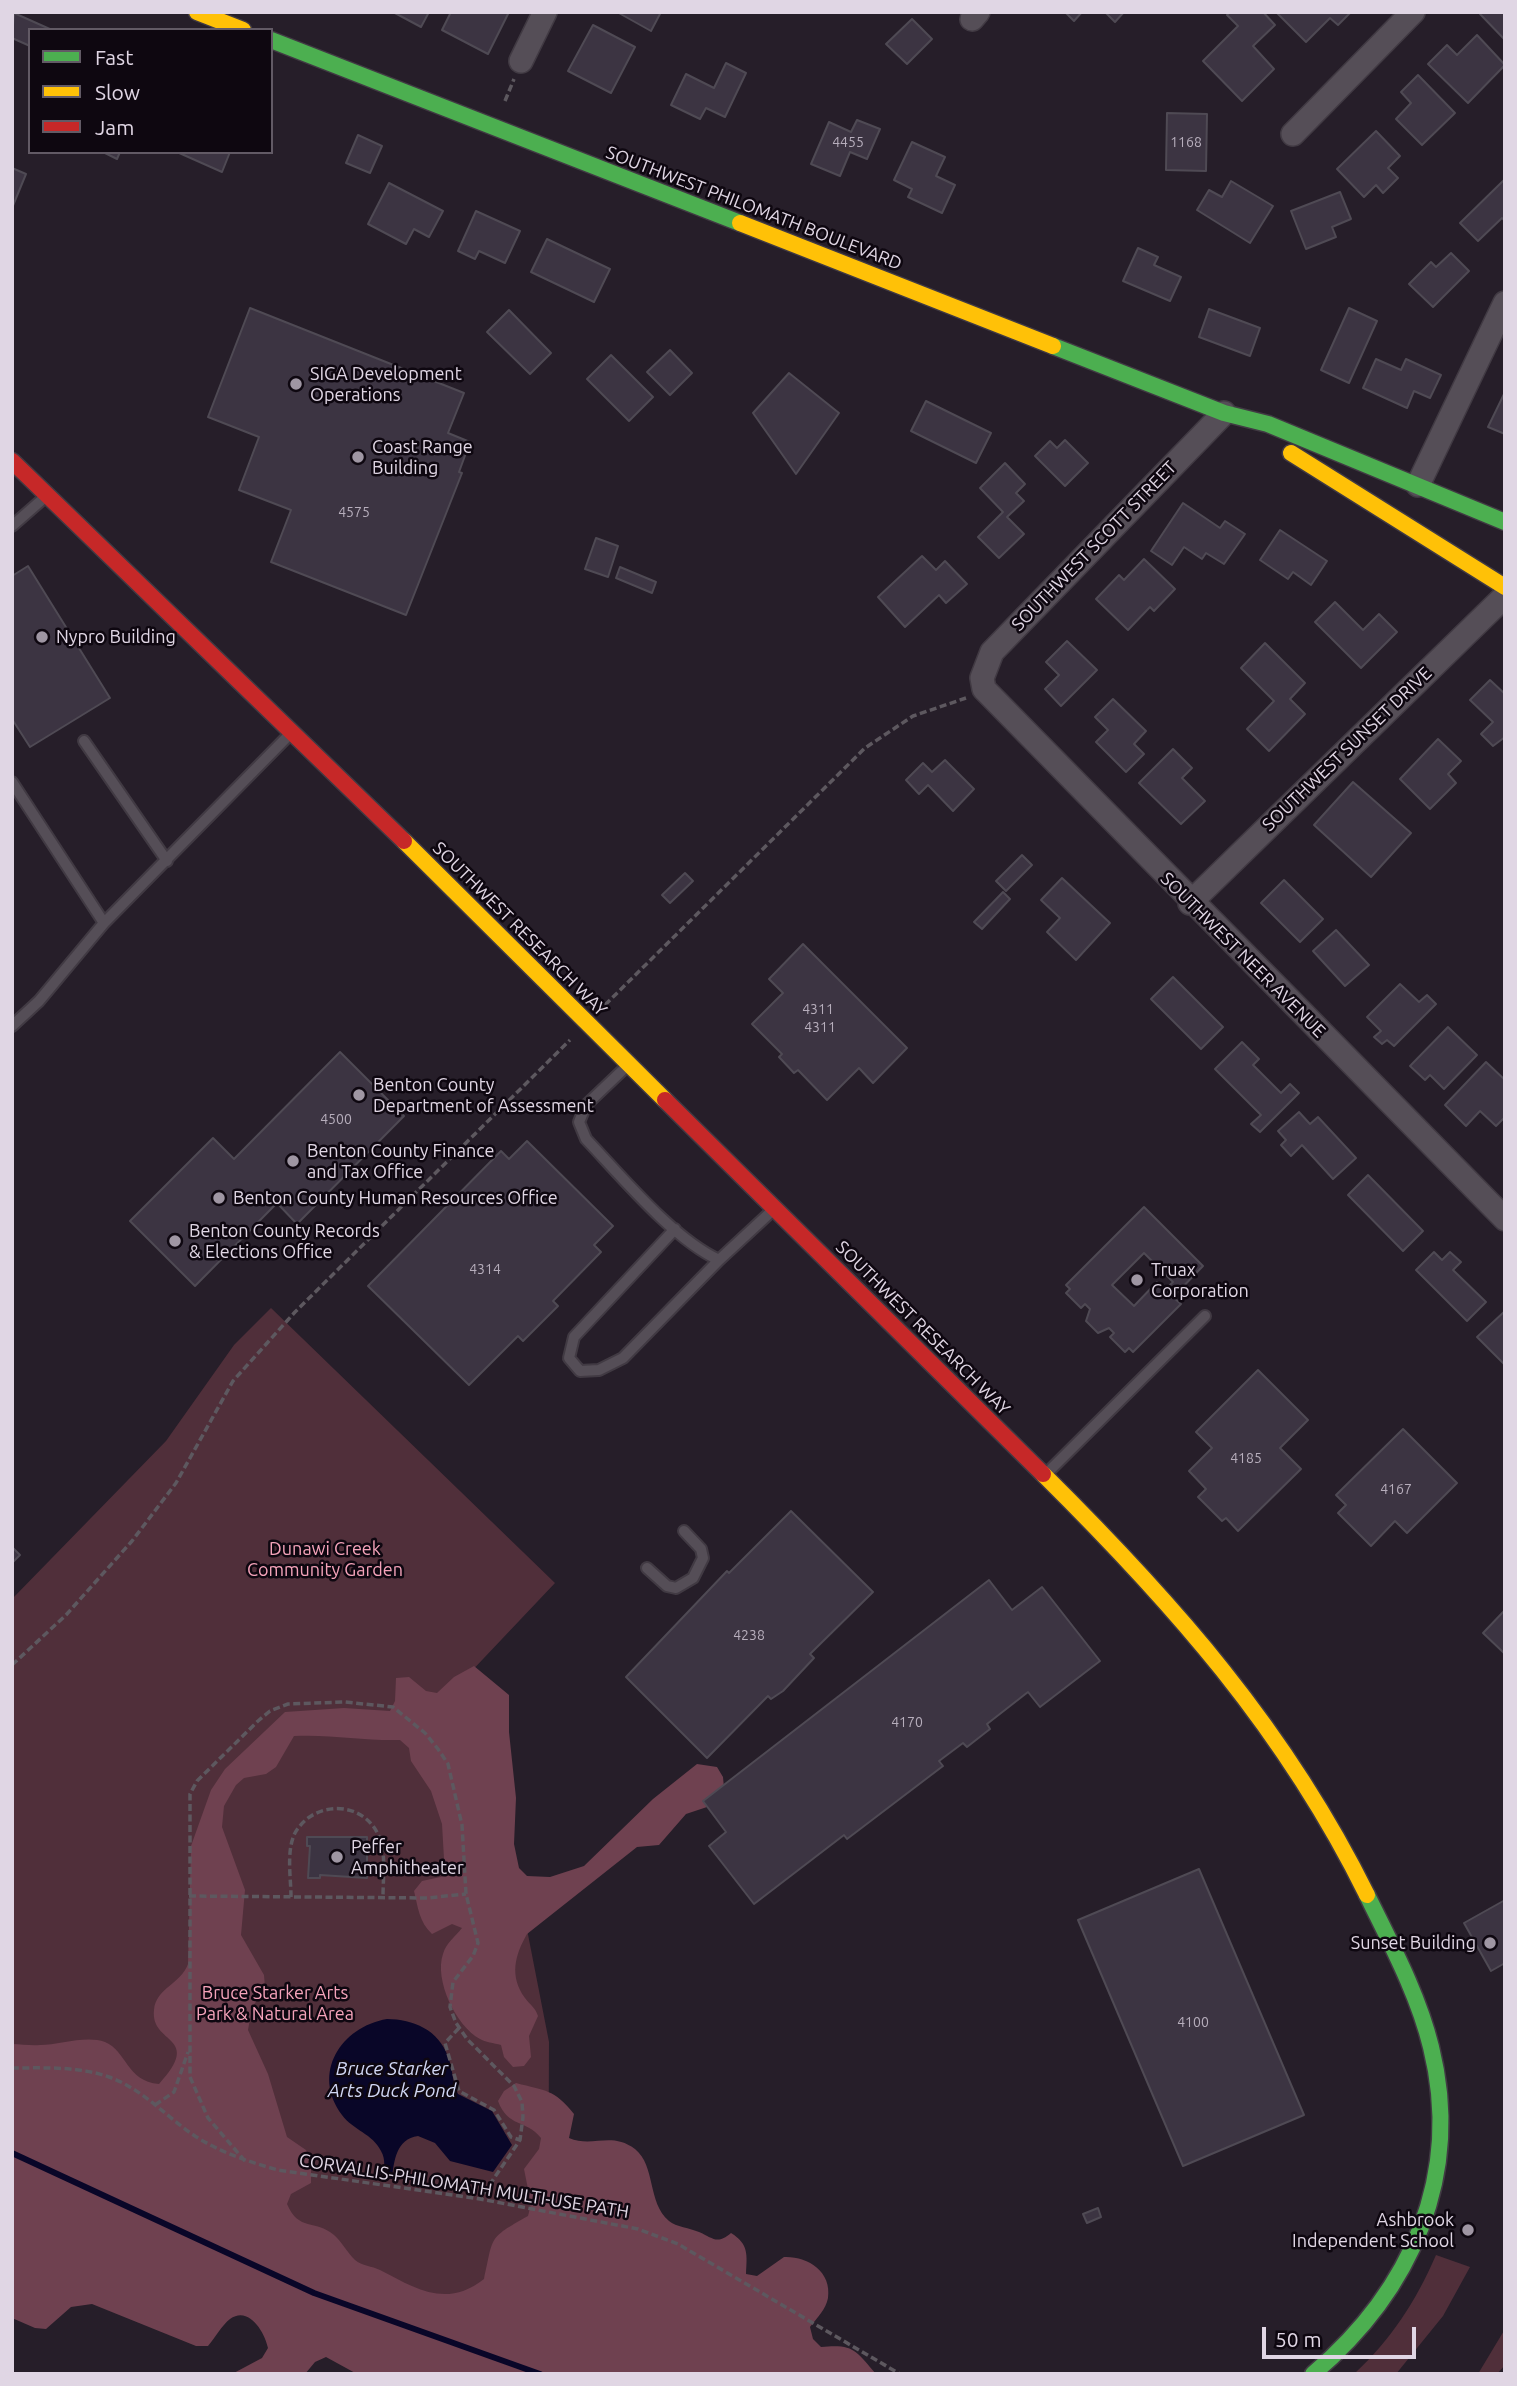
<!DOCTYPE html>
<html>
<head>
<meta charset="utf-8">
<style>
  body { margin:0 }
  #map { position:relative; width:1517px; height:2386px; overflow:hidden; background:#261e29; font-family:Ubuntu,sans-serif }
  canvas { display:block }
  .frame { position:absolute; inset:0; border:14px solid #e0d6e4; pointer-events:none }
  .legend { position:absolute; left:28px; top:28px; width:245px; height:126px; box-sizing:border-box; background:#0e0710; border:2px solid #625a65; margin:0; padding:9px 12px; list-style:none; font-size:21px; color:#e0d6e4 }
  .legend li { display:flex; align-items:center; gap:14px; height:35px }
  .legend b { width:35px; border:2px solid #625a65 }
  .scale { position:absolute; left:1262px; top:2327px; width:154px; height:32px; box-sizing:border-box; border:4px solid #e0d6e4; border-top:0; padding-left:9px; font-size:21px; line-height:24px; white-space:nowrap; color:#e0d6e4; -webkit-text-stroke:5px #0e0710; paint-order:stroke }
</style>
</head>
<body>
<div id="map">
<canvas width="1517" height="2386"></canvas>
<div class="frame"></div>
<ul class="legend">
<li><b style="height:9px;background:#4caf50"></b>Fast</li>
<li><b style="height:9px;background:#ffc107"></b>Slow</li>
<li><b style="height:9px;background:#c62828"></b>Jam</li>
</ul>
<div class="scale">50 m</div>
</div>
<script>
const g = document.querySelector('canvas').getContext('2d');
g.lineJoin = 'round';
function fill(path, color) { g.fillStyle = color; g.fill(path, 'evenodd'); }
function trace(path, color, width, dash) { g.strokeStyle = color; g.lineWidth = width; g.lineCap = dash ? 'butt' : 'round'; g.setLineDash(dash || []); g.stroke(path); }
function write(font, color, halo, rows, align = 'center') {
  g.font = font + ' Ubuntu,sans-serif'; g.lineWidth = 5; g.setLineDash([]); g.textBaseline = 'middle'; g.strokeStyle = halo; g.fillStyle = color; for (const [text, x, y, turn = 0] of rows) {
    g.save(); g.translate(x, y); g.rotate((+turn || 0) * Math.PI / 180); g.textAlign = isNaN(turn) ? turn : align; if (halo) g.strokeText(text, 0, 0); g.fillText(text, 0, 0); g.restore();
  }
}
const green = new Path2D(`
  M271,1308L555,1583L448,1696L516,1873L549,2042L548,2289L437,2348L12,2182V1599L166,1441L234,1345Z
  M1436,2255L1470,2267L1443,2316L1396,2374H1354C1391,2340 1416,2301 1436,2255Z
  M1505,2329V2365L1497,2374H1478Z`);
const forest = new Path2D(`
  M474,1666L509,1695V1732L516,1798L514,1844L519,1868L527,1876L550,1877L584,1866L653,1799L697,1764L717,1767L723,1777L724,1788L710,1806L686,1814L659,1845L637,1847L527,1934C515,1955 509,1976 525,1998C531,2006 535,2007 538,2016L529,2036L531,2057L524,2066L513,2067L504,2057L501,2045C494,2043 485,2042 480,2039C456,2026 434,1980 443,1954C446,1943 455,1937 462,1928L452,1924L432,1934C419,1922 418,1907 414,1891L422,1881L445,1876L442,1824L431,1791L411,1761L409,1748L400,1740C364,1741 331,1734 294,1736L276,1767L266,1774L244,1778L236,1785L224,1806L222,1827L245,1890L241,1935L264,1975L265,1987L252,2008L248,2030L268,2074L287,2137L306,2150L311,2161V2183L291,2194L287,2204C299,2232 315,2219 334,2235C342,2242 347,2252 355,2260C362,2266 372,2266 380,2270C415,2288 446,2309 484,2279C494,2236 487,2239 528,2216L531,2204L524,2169L539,2149L541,2138C526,2119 508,2128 498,2101L504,2091L516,2083C546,2091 554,2089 574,2114L569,2138C593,2148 611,2131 635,2149C656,2166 647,2202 669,2221C676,2227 690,2228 699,2232C713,2238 717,2245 731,2233C749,2244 747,2255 746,2274L757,2276L784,2257C807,2256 832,2271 828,2298C826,2309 817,2318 810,2327L813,2339L821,2347C854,2344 855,2350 876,2374H357L326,2357L315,2362L305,2374H232L262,2358L268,2348C265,2333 249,2305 230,2319C222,2325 215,2338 208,2346H196L92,2304L71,2307L46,2329L35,2328L12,2318V2044C21,2044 31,2046 40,2045C59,2045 86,2035 105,2042C127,2051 126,2081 159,2084C204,2035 150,2045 154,2010C156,1988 181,1984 188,1964L191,1846L211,1790L225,1769L285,1712L344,1708L390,1711L395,1701L396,1678L409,1677L426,1691L437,1693L454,1677Z`);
const water = new Path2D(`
  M387,2019C413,2019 439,2030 448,2057C453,2069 452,2082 458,2094L492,2111L512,2145L493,2172L450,2161L435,2143L418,2136C396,2139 394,2161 392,2179L383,2178C384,2168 386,2160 381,2151C373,2134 353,2130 342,2115C311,2073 341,2027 387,2019Z`);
const stream = new Path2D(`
  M12,2153L314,2293L540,2374`);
const building = new Path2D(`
  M393,12H429L421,27Z
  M451,12H509L488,54L442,30Z
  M617,12H661L651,31Z
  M1065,12H1082L1074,21Z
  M1105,12H1124L1115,22Z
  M1230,12H1263L1275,25L1253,46L1274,69L1242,101L1203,61L1238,26L1227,15Z
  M1481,12H1505V40L1480,14Z
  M14,13L52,30H30V46L12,38Z
  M1277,13L1350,12V13L1338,25L1330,18L1306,42Z
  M912,19L932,39L907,64L886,44Z
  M593,25L635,47L611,93L568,71Z
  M1477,35L1505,65L1468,103L1428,64L1447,45L1457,55Z
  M726,63L746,73L725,117L706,108L700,119L671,105L686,74L714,88Z
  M1418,75L1455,113L1422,145L1396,119L1411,103L1401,92Z
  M1167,113L1207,114L1206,171L1166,170Z
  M857,120L880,129L867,159L850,152L840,176L811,164L829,122L851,132Z
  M1376,131L1400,156L1388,168L1398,178L1383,193L1376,185L1364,197L1337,169Z
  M358,135L382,146L370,173L346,163Z
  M912,142L945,157L936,176L955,185L942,213L908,197L912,189L894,180Z
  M103,152H120L117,159Z
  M177,152H230L222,172Z
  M12,168L26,174L12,208Z
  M1505,179V221L1502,218L1478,241L1460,223Z
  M1231,181L1273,206L1250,243L1197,210L1209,190L1222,197Z
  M389,183L443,211L429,237L414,229L406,244L368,224Z
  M1340,192L1351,219L1332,227L1336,237L1306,249L1291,211Z
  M476,211L520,231L505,263L479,251L475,259L458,251Z
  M547,239L610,269L594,302L531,272Z
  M1138,248L1158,257L1154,265L1181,277L1170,301L1123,281Z
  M1451,253L1469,271L1433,307L1409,284L1431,262L1436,267Z
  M250,308L464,393L448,433L470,442L459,472L462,473L406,615L271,562L291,510L239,490L259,437L208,417Z
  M1349,308L1377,321L1349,383L1321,370Z
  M1209,309L1260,328L1250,356L1199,337Z
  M509,310L551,353L530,374L487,332Z
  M670,350L692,373L670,395L647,372Z
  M611,355L653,397L629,421L587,379Z
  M1376,359L1401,370L1406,359L1441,375L1430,398L1414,391L1407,408L1363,388Z
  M789,373L839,413L796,474L753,413Z
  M1505,392V434L1488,427Z
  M926,401L991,433L976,463L911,431Z
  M1065,440L1088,463L1065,486L1035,456L1050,441L1057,448Z
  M1005,463L1025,484L1016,493L1024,501L1007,517L1024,534L999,558L978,537L1003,512L980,488Z
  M1183,503L1220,528L1225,521L1245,534L1224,564L1206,553L1202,559L1184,547L1172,565L1151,551Z
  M1280,530L1327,561L1311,585L1293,572L1288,579L1260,560Z
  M596,538L618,546L608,577L585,569Z
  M922,556L936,570L945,561L967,584L946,603L939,595L905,627L878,597Z
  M1144,559L1175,589L1154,611L1150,607L1128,630L1096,599L1119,575L1124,580Z
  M28,566L110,698L30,747L12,719V576Z
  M620,567L656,582L652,593L616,578Z
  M1335,602L1363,630L1379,614L1397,632L1361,668L1315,622Z
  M1067,641L1097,670L1061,706L1045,689L1059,675L1046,662Z
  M1265,643L1305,683L1290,699L1305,714L1269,751L1247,729L1274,701L1241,668Z
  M1490,680L1505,694V737L1493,746L1481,734L1493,722L1470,700Z
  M1113,699L1146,731L1134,744L1144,754L1126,772L1096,742L1108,730L1095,717Z
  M1438,739L1461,761L1448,774L1456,783L1430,809L1400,779Z
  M1173,749L1192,768L1182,778L1205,801L1181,824L1139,783Z
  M945,760L974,789L953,811L928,785L919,794L906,780L923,763L932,772Z
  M1353,782L1411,833L1371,877L1314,825Z
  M1022,855L1032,865L1006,891L996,881Z
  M685,873L693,881L670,903L662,895Z
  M1062,878L1110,923L1076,960L1047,932L1060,918L1041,900Z
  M1284,880L1323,919L1300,942L1261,903Z
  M1003,892L1010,899L982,929L974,922Z
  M1336,930L1369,965L1345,986L1313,951Z
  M803,944L907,1048L873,1083L859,1068L827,1100L798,1070L794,1073L779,1057L782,1054L752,1024L783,993L769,979Z
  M1173,977L1223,1027L1201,1049L1151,999Z
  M1400,984L1419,1002L1427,995L1436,1004L1394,1046L1387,1040L1382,1044L1374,1037L1381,1031L1367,1017Z
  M1448,1027L1477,1055L1444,1089L1430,1075L1425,1080L1410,1066Z
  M1242,1042L1259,1059L1253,1065L1281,1093L1290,1084L1299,1093L1260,1132L1251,1124L1261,1115L1215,1069Z
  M340,1052L404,1116L297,1224L277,1203L195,1286L130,1221L213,1138L234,1159Z
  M1486,1062L1505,1080V1117L1496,1126L1480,1111L1466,1126L1445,1105Z
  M1299,1112L1310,1124L1318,1117L1356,1158L1333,1179L1302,1145L1291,1156L1281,1145L1286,1140L1278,1131Z
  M527,1141L613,1226L594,1245L601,1252L553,1301L558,1306L523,1341L518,1336L469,1385L368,1286L501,1151L509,1159Z
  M1368,1175L1423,1231L1403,1251L1348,1195Z
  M1144,1207L1203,1266L1173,1297L1181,1304L1133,1352L1129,1348L1125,1352L1110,1337L1114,1333L1109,1328L1098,1333L1086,1321L1090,1309L1085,1304L1081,1308L1066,1293L1070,1289L1066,1285ZM1144,1253L1173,1282L1165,1290L1157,1282L1134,1306L1112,1285Z
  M1434,1252L1442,1260L1450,1252L1461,1262L1453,1270L1486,1302L1467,1321L1416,1270Z
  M1505,1311V1365L1477,1337Z
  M1258,1370L1308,1420L1280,1448L1301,1469L1238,1531L1226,1518L1222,1521L1198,1497L1206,1489L1189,1471L1212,1448L1196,1432Z
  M1403,1429L1457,1483L1407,1533L1395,1521L1371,1546L1338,1513L1346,1505L1336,1495Z
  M791,1511L873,1592L810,1654L814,1658L783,1691L771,1699L768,1696L707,1758L626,1677L727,1571L729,1573Z
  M12,1547L20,1555L12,1563Z
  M989,1580L1012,1610L1042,1587L1100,1661L1040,1707L1028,1692L987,1724L990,1729L967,1747L963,1743L939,1761L943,1766L847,1839L844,1835L754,1904L709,1846L726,1832L703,1801Z
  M1505,1610V1654L1483,1633Z
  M307,1837H367V1878L320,1875V1878H308L310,1846H307Z
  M1199,1869L1304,2115L1183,2166L1078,1920Z
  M1505,1900V1963L1491,1971L1464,1923Z
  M1098,2208L1101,2217L1087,2223L1083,2214Z`);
const path = new Path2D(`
  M505,101L514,79
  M605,1005L865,748L913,716L966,698
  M12,1665L66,1615L132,1541L176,1483L233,1381L295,1312L570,1040
  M189,1896L427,1898L466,1894
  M291,1897C291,1878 286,1851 295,1833C314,1799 366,1800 380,1839C386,1856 383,1879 383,1897
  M459,2028L445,2043L459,2091L494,2110L511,2137L520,2140
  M12,2068C43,2068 79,2066 109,2077C140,2088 163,2113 189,2132C216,2151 246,2161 278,2170L480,2199L638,2229L678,2244L900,2374
  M155,2105L174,2092L188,2052
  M245,2161L208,2118L190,2077V1794L197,1781L258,1721L270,1711L288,1704L345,1702L393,1707L425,1733L438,1749L448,1764L462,1825L466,1894L478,1943L473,1956L453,1982L450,2007L456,2023L467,2039L514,2086L522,2102L523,2117L520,2140L480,2199`);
const lane = new Path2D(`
  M12,526L44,498
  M84,741L167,861
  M12,782L104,923
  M12,1026L39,1001L104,923L291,733
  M627,1066L586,1105L579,1122L586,1139C622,1177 673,1239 719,1260L773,1210
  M675,1229L574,1337L569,1358L580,1371L599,1370L623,1358L719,1260
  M1045,1475L1205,1316
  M647,1568L667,1586L676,1588L693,1578L703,1558L701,1549L684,1531`);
const street = new Path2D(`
  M972,19L978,12
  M521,61L545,12
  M1293,134L1413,12
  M1224,413L992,652L982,678L984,689L1505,1219
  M1418,485L1505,303
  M1190,903L1505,596`);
const fast = new Path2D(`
  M271,40L740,223
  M1053,346L1224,413L1268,424L1505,522
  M1313,2374C1411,2291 1463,2176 1431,2047C1418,1994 1391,1944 1367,1895`);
const slow = new Path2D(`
  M197,12L243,30
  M740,223L1053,346
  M1291,453L1505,587
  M404,841L665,1100
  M1043,1474C1173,1603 1285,1729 1367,1895`);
const jam = new Path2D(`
  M12,461L404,841
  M665,1100L1043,1474`);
const markers = [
  [296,384,7,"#9f96a3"],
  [358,457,7,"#9f96a3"],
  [42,637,7,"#9f96a3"],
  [359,1095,7,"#9f96a3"],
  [293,1161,7,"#9f96a3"],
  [219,1198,7,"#9f96a3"],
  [175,1241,7,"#9f96a3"],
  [1137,1280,7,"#9f96a3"],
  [337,1857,7,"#9f96a3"],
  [1490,1943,7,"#9f96a3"],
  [1468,2230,7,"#9f96a3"]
];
const numberNames = [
  ["4455",848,142],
  ["1168",1186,142],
  ["4575",354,512],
  ["4311",818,1009],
  ["4311",820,1027],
  ["4500",336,1119],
  ["4314",485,1269],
  ["4185",1246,1458],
  ["4167",1396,1489],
  ["4238",749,1635],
  ["4170",907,1722],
  ["4100",1193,2022]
];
const streetNames = [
  ["SOUTHWEST PHILOMATH BOULEVARD",754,208,21],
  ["SOUTHWEST SCOTT STREET",1094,546,-46],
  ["SOUTHWEST SUNSET DRIVE",1347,749,-44],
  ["SOUTHWEST RESEARCH WAY",520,929,45],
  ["SOUTHWEST NEER AVENUE",1243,955,45],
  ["SOUTHWEST RESEARCH WAY",923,1328,45],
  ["CORVALLIS-PHILOMATH MULTI-USE PATH",464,2186,9]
];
const poiNames = [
  ["SIGA Development",310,374],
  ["Operations",310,395],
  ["Coast Range",372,447],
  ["Building",372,468],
  ["Nypro Building",56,637],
  ["Benton County",373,1085],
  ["Department of Assessment",373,1106],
  ["Benton County Finance",307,1151],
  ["and Tax Office",307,1172],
  ["Benton County Human Resources Office",233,1198],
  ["Benton County Records",189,1231],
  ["& Elections Office",189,1252],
  ["Truax",1151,1270],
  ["Corporation",1151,1291],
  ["Peffer",351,1847],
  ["Amphitheater",351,1868],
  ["Sunset Building",1476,1943,"right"],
  ["Ashbrook",1454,2220,"right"],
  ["Independent School",1454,2241,"right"]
];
const parkNames = [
  ["Dunawi Creek",325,1549],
  ["Community Garden",325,1570],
  ["Bruce Starker Arts",275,1993],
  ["Park & Natural Area",275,2014]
];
const waterNames = [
  ["Bruce Starker",392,2069],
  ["Arts Duck Pond",392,2091]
];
fill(green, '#502f3a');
fill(forest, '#6f4150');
fill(water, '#090628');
trace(stream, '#090628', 6);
fill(building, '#3c3442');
trace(building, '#4f4a54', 2);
trace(lane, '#413a43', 14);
trace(street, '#413a43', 26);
trace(fast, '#413a43', 19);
trace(slow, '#413a43', 19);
trace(jam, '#413a43', 19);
trace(path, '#5d585f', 3.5, [7, 3.5]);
trace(lane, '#554e57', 10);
trace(street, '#554e57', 23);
trace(fast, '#4caf50', 16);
trace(slow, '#ffc107', 16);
trace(jam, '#c62828', 16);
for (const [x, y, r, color] of markers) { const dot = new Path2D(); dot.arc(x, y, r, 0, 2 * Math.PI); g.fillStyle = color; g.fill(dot); trace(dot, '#0e0710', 2.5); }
write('14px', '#b7aebc', null, numberNames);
write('18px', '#e0d6e4', '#0e0710', streetNames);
write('18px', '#e0d6e4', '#0e0710', poiNames, 'left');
write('18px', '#f5a3ba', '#0e0710', parkNames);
write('italic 19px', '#d1d7f4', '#0e0710', waterNames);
</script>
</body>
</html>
